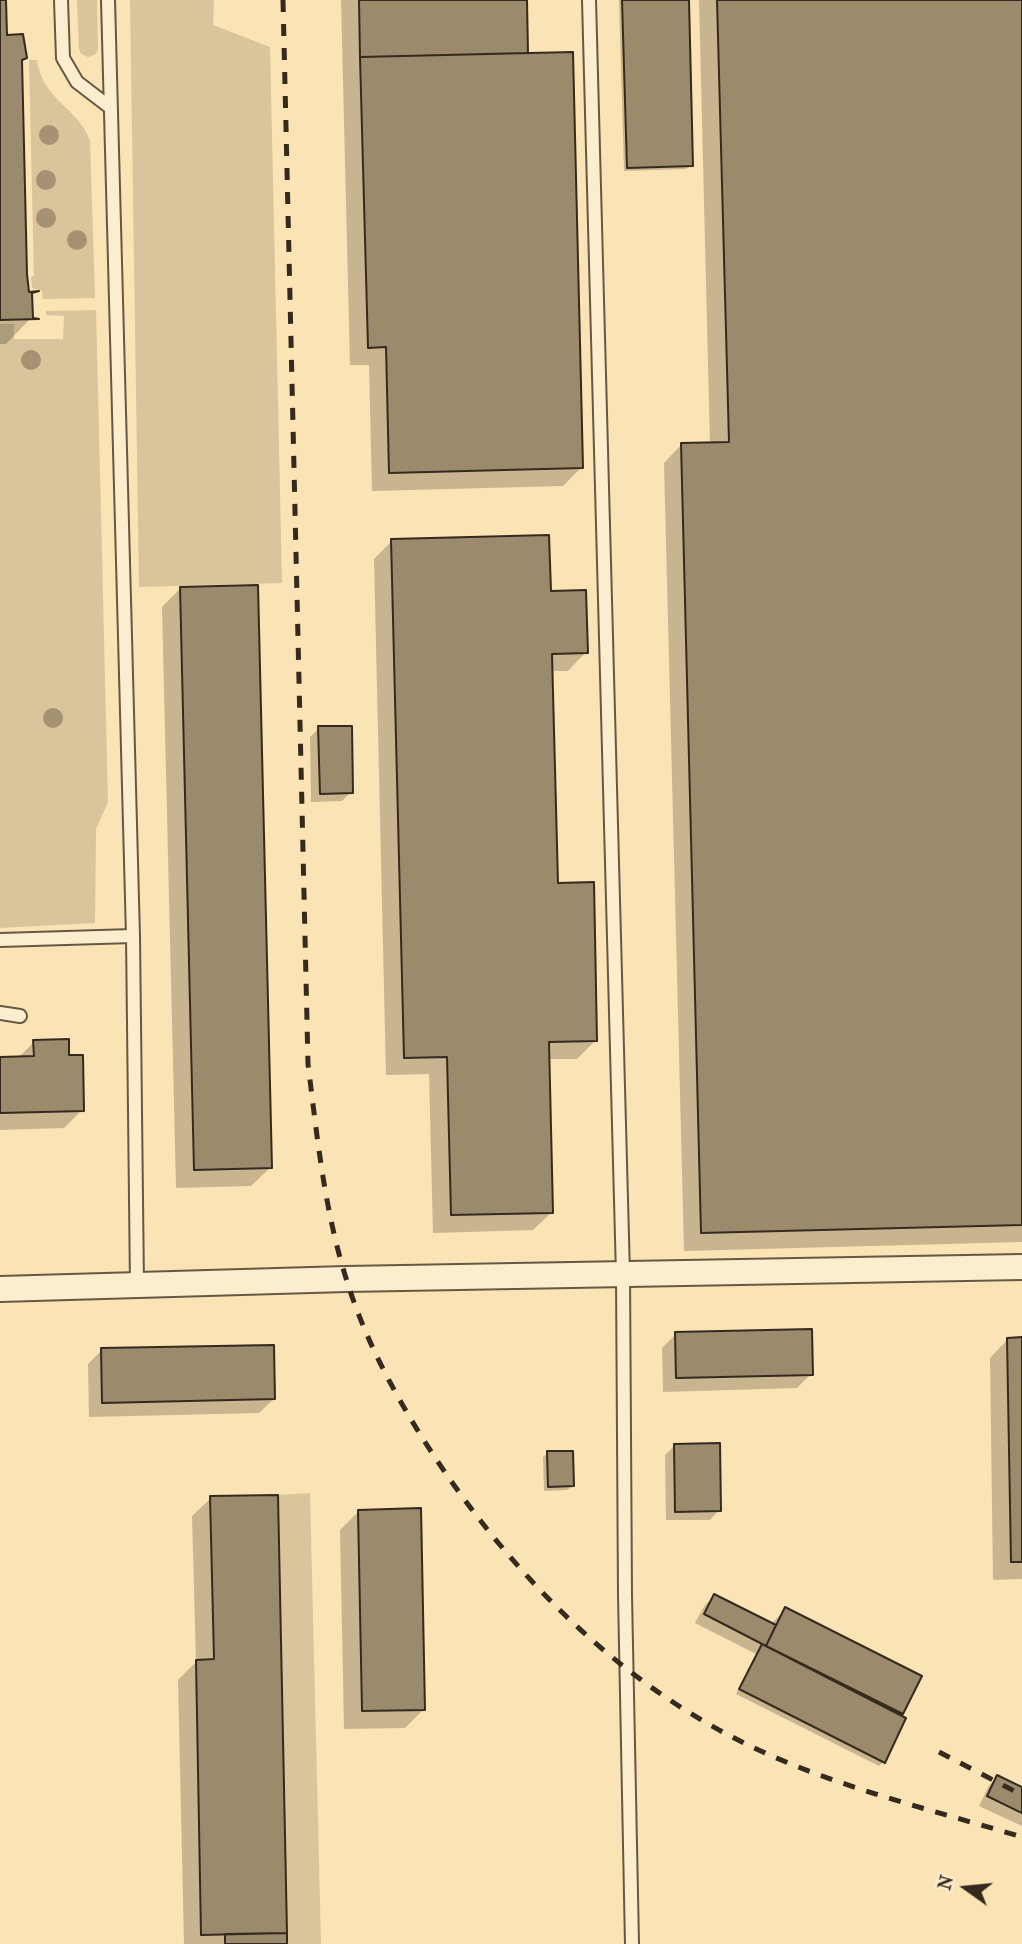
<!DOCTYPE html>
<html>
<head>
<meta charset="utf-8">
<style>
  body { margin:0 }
  #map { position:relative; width:1022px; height:1944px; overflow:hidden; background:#fae3b4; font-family:"IM FELL French Canon",serif }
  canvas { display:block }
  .north { position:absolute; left:931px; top:1853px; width:70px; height:70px; -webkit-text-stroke:5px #fcedce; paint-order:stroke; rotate:285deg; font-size:19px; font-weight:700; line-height:28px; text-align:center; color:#362a1f }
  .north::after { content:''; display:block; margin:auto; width:24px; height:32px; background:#362a1f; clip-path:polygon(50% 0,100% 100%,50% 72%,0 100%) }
</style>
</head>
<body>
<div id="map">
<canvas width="1022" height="1944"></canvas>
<div class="north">N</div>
</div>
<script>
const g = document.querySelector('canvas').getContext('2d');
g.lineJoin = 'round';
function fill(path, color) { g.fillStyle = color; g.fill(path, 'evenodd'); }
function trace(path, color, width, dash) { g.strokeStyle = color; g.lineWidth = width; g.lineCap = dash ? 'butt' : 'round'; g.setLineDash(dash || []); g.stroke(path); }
const green = new Path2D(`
  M77,0H97L98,49L96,54L88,57L81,54L79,49Z
  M130,0H214L213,25L270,47L282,583L139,587Z
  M29,60H37C42,100 79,108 90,141L95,298L43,299L42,291L32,288L31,277L34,276Z
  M96,310L108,802L96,829L95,923L0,928V324H14V339H63L64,316L46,315V311Z
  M310,1493L321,1944H287L278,1495Z`);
const shadow = new Path2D(`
  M0,0H5V37L31,318L6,344H0Z
  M341,0H525L526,55L581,468L563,486L372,491L369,365H350Z
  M619,0H687L691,165L686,169L624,171Z
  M699,0H1022V1242L684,1251L664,463L682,444H710Z
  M392,541L549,593L586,652L568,671H551L556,885L596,1040L577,1059H548L552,1212L533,1230L433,1233L429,1074L386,1075L374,559Z
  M180,589L270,1168L251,1186L176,1188L162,607Z
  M319,728L351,792L342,801L311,802L310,737Z
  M34,1042L82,1110L64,1128L0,1130V1059L18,1058Z
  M676,1334L811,1374L797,1388L663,1392L662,1348Z
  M1008,1339H1022V1579L993,1580L990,1358Z
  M102,1350L274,1399L259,1413L89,1417L88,1364Z
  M674,1446L719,1510L710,1520H666L665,1455Z
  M548,1453L572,1486L567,1490L544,1491L543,1457Z
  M211,1498L285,1944H184L178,1680L196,1662L192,1516Z
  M358,1512L424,1709L405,1728L344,1729L340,1530Z
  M714,1596L771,1624L786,1609L919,1677L899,1716L883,1762L879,1766L736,1694L756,1654L695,1623L705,1605Z
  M997,1777L1022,1789V1826L979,1806L988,1787Z`);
const building = new Path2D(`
  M0,0H6L7,35L23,34L27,58L22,60L27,274L29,292L39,291L32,293L33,318L39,319L0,320Z
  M359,0H527L528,53L360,57Z
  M622,0H689L693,166L627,168Z
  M717,0H1022V1225L701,1233L681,443L729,442Z
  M573,52L583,468L389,473L386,347L368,348L360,57Z
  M549,535L551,591L586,590L588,653L552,654L558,883L594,882L597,1041L549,1042L553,1213L451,1215L447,1057L404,1058L391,539Z
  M258,585L272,1168L194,1170L180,587Z
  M318,726H352L353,793L320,794Z
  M69,1039V1055H83L84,1111L0,1113V1057L34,1056L33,1040Z
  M812,1329L813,1375L676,1378L675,1332Z
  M1022,1337V1562H1011L1007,1338Z
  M274,1345L275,1399L102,1403L101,1348Z
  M720,1443L721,1511L675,1512L674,1444Z
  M547,1451H573L574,1486L548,1487Z
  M278,1495L287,1933L201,1935L196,1660L214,1659L210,1496Z
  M421,1508L425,1710L362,1711L358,1510Z
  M714,1594L776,1625L766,1646L704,1614Z
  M785,1607L922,1676L903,1714L766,1646Z
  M762,1644L906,1718L885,1763L739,1689Z
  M997,1775L1022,1787V1813L987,1796Z
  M287,1933V1944H225V1934Z`);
const service = new Path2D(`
  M61,0L63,58L77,82L111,108
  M108,0L133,936L137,1286
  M589,0L623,1274L625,1595L632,1944
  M0,940L133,936
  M0,1013L20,1016`);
const minor = new Path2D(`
  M0,1289L346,1279L1022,1267`);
const rail = new Path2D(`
  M283,0L308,1064C317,1135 324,1208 346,1278C365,1341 398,1401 434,1456C519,1584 630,1694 772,1756C852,1791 939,1812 1022,1837
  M939,1752L1022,1795`);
const trees = [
  [49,135],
  [46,180],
  [46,218],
  [77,240],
  [31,360],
  [53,718]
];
fill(green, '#d9c49b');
fill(shadow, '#0003');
fill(building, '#9c8a6c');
trace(building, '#362a1f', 2);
trace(service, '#675844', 16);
trace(minor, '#675844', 28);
trace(service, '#fcedce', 12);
trace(minor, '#fcedce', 24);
trace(rail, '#362a1f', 5, [12, 12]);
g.fillStyle = '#a59273';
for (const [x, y] of trees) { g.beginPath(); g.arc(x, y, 10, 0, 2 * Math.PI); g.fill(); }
</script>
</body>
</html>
